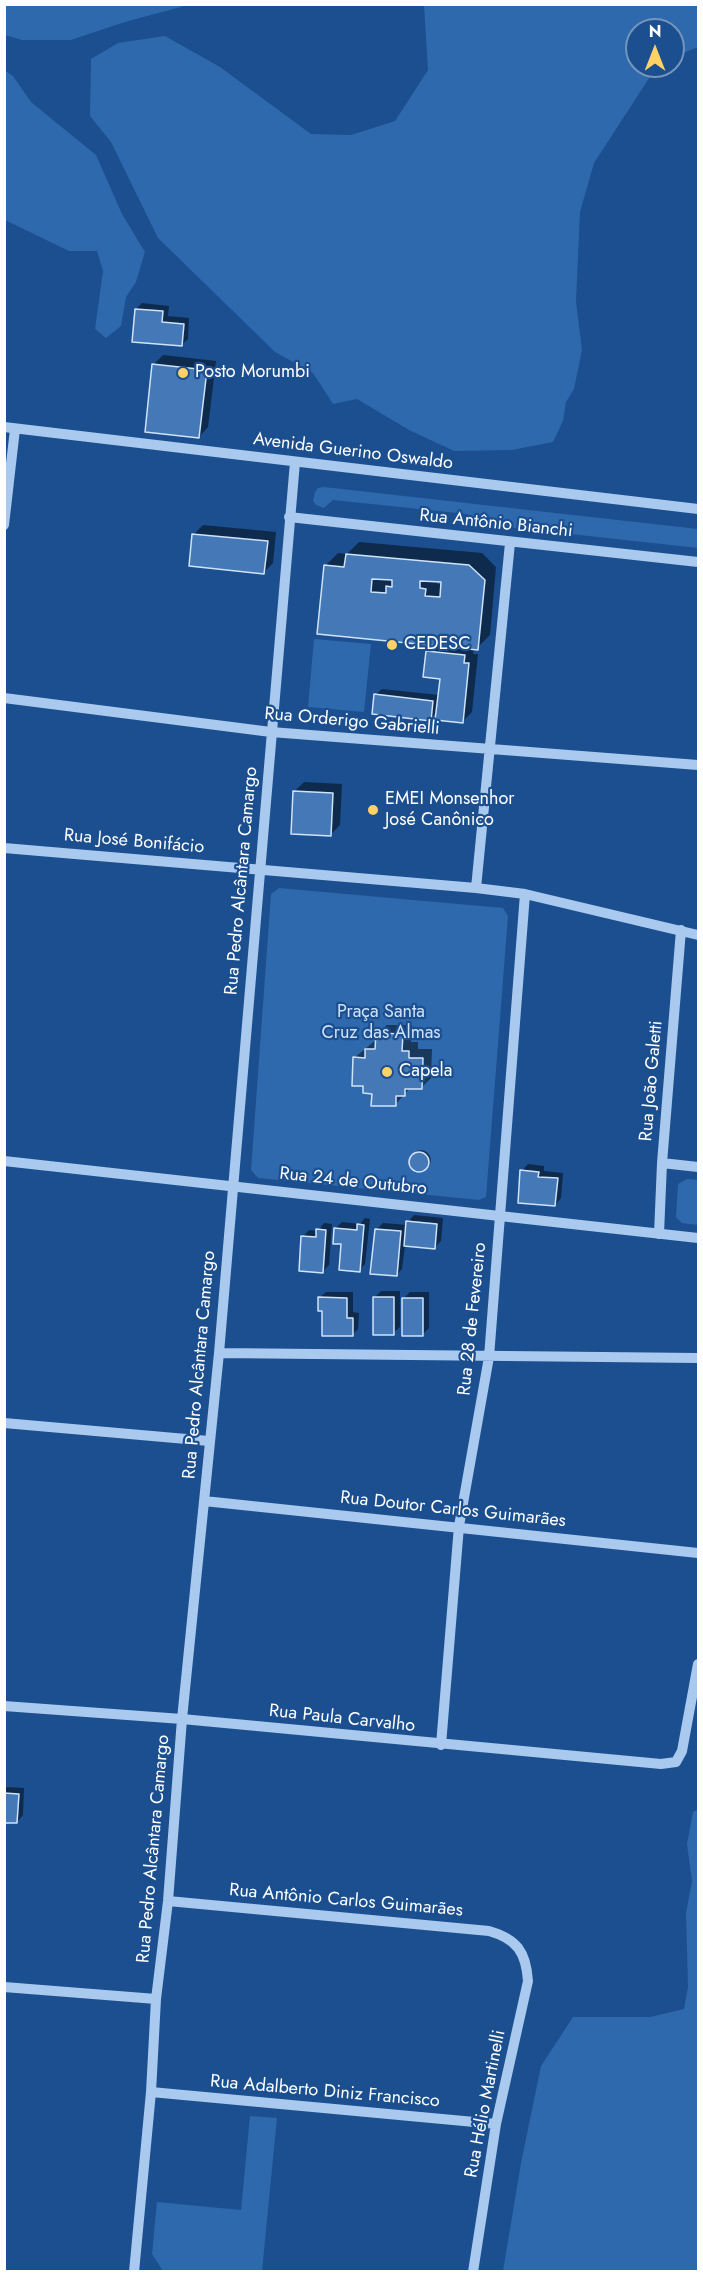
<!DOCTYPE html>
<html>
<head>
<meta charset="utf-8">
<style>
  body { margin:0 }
  #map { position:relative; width:703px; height:2276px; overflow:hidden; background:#1b4f8f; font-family:Jost,sans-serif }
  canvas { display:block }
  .frame { position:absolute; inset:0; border:6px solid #fff; pointer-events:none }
  .north { position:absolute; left:625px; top:18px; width:60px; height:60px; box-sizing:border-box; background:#1b4f8f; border:2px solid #7695bc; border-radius:50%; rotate:0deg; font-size:16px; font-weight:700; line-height:24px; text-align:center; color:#fff }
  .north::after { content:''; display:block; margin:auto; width:21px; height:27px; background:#ffd166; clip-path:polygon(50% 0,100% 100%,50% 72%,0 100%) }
</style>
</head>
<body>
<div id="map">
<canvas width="703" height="2276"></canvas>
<div class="frame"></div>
<div class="north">N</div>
</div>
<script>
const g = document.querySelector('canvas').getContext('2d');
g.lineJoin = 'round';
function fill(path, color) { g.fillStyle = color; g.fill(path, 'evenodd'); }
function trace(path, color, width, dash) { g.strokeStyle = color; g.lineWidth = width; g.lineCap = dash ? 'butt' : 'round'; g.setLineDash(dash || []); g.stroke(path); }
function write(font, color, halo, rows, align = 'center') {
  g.font = font + ' Jost,sans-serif'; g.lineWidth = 4.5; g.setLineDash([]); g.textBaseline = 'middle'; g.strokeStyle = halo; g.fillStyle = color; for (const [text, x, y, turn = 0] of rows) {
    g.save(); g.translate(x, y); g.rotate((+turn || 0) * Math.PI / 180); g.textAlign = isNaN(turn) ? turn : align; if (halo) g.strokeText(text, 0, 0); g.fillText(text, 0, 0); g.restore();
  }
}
const green = new Path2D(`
  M4,5L5,4L188,5L125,22L71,40H22L5,35Z
  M424,5H698V47L673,57V30H637V66H657L594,163L580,212L576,302L582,350L574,389L566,402L563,421L553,442L512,450L454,451L409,430L357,399L333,404L313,373L275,352L158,238L111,142L90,116L91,59L118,43L165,36L220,67L311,134L351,135L395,121L428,70Z
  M4,70L13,76L31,102L96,155L122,214L145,252L136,282L126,297L121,326L106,338L95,329L103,271L97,251H69L5,220Z
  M324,487L698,529V548L479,524L467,514L333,500L324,508L316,505L313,501L315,492L318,488Z
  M314,639L371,644L364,712L308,707Z
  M279,888L503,908L508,916L486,1197L479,1200L258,1178L251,1170L271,894Z
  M687,1179L698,1180V1225L682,1223L676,1217L678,1184Z
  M698,1809V2271H503L521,2163L541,2066L573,2017H650L684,2009L688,1987L686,1913L692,1881L687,1844L693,1812Z
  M250,2116L277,2118L262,2271H163L152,2254L157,2202L241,2210Z`);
const shadow = new Path2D(`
  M142,303L169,306L168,316L189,318L188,339L181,345L136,309Z
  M163,355L216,361L208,427L199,437L154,364Z
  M203,525L276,532L273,563L264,572L194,534Z
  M359,542L482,553L496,567L490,635L477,648H474L473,654H478L472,712L462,722L438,711L430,719L375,695L382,689L439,695L441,678L427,652L435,644L325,566L338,553L347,554ZM437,580L442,581V584H437Z
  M304,782L342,784L340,825L331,834L294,792Z
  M387,1025H412L411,1042H418V1049H432L431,1078L421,1088L411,1087L395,1105L373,1092L365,1084L354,1058L376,1040L377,1034Z
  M411 1160a10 10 0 1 1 20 0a10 10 0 1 1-20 0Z
  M528,1164L544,1166V1171L563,1173L561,1198L555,1205L522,1171Z
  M414,1215L443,1218L441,1241L434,1248L405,1245L402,1269L396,1275L377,1229L383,1223L408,1225V1222Z
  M365,1218L370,1219L365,1264L359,1270L336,1228L342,1222L360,1224Z
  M324,1223L332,1224L329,1265L323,1271L303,1237L309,1230L318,1231Z
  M381,1291H400V1327L393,1333L375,1297Z
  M326,1292H353V1312L359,1313L358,1329L352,1335L324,1310L319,1298Z
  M410,1292H429V1328L422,1335L404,1298Z
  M4,1787L24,1788L23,1815L17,1822L4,1821Z`);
const building = new Path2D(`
  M135,309L163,311L162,322L184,324L182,346L132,342Z
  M152,364L207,370L199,438L145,432Z
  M192,534L268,541L264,574L189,566Z
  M346,554L469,565L485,580L478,650L317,634L324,565L344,567ZM372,579L392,580V587L386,586V593L371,592ZM420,581L441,582L440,597L425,596L426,589L420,588Z
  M426,651L465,655L464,663H469L463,723L435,720L440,679L423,677Z
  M374,694L433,701L431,721L372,714Z
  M293,791L333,793L331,836L291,834Z
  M376,1033L403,1034L402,1051H409V1058H423L422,1089H405V1096H396V1106H371L372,1094L363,1093V1086H352L353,1057L365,1058V1049H375Z
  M409 1162a10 10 0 1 1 20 0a10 10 0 1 1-20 0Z
  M520,1170L539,1172L538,1177L558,1178L555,1206L518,1203Z
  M406,1221L437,1224L435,1249L404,1246Z
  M357,1224L364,1225L360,1272L339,1270L341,1244H333L334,1228L357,1230Z
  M316,1229L326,1230L323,1273L299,1271L301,1236L316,1237Z
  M375,1229L401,1231L397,1276L370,1274Z
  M318,1297L347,1298V1318H353V1336H322V1311H318Z
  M373,1297H394V1335H373Z
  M402,1298H423V1336H402Z
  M4,1793L19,1794L17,1823H4Z`);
const minor = new Path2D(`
  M4,427L698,509
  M289,517L698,562
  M4,525L15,429
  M4,698L271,732L698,765
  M4,848L476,888L525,894L698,935
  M476,888L510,543
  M4,1161L698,1238
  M662,1163L698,1167
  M659,1234L662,1163L681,930
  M219,1353L698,1358
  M4,1423L209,1441
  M204,1501L698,1553
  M4,1706L182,1719L661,1764L676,1762L682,1751L698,1664
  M441,1745L459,1526L489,1357L525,894
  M168,1901L489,1931C517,1939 526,1952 528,1981L496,2124L473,2272
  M4,1987L156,1999
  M151,2092L496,2124
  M134,2272L151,2092L156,1999L168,1901L182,1719L219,1353L295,462`);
const markers = [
  [183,373,6,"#ffd166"],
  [392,645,6,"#ffd166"],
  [373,810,6,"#ffd166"],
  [387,1072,6,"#ffd166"]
];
const poiNames = [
  ["Posto Morumbi",195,373],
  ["CEDESC",404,645],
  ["EMEI Monsenhor",385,800],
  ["José Canônico",385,821],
  ["Capela",399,1072]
];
const streetNames = [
  ["Avenida Guerino Oswaldo",353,452,7],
  ["Rua Antônio Bianchi",496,524,6],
  ["Rua Orderigo Gabrielli",352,722,5],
  ["Rua José Bonifácio",134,842,5],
  ["Rua Pedro Alcântara Camargo",242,881,-85],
  ["Rua João Galetti",652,1081,-85],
  ["Rua 24 de Outubro",353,1182,6],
  ["Rua 28 de Fevereiro",473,1319,-84],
  ["Rua Pedro Alcântara Camargo",200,1365,-85],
  ["Rua Doutor Carlos Guimarães",453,1510,6],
  ["Rua Paula Carvalho",342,1719,6],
  ["Rua Pedro Alcântara Camargo",154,1849,-85],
  ["Rua Antônio Carlos Guimarães",346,1901,5],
  ["Rua Adalberto Diniz Francisco",325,2092,5],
  ["Rua Hélio Martinelli",486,2104,-79]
];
const parkNames = [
  ["Praça Santa",381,1013],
  ["Cruz das Almas",381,1034]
];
fill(green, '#2e69ad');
fill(shadow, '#0007');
fill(building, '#4478b7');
trace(building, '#cfe3fa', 1.5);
trace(minor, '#a9c9ee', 10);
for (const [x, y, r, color] of markers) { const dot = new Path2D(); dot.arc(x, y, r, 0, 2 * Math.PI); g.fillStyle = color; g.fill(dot); trace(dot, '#1b4f8f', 2); }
write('18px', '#fff', '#1b4f8f', poiNames, 'left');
write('18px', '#fff', '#1b4f8f', streetNames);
write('18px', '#cfe3fa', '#1b4f8f', parkNames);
</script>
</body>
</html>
